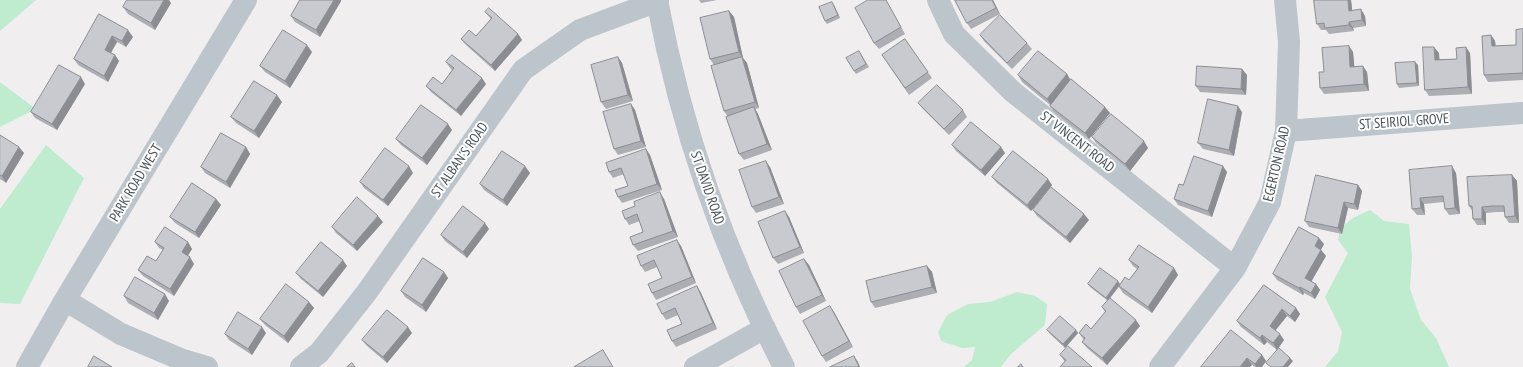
<!DOCTYPE html>
<html>
<head>
<meta charset="utf-8">
<style>
  body { margin:0 }
  canvas { display:block; background:#f0eeee }
</style>
</head>
<body>
<canvas width="1523" height="367"></canvas>
<script>
const g = document.querySelector('canvas').getContext('2d');
g.lineJoin = 'round';
function fill(path, color) { g.fillStyle = color; g.fill(path, 'evenodd'); }
function trace(path, color, width, dash) { g.strokeStyle = color; g.lineWidth = width; g.lineCap = dash ? 'butt' : 'round'; g.setLineDash(dash || []); g.stroke(path); }
function write(font, color, halo, rows, align = 'center') {
  g.font = font + ' "PT Sans Narrow",sans-serif'; g.lineWidth = 4; g.setLineDash([]); g.textBaseline = 'middle'; g.strokeStyle = halo; g.fillStyle = color; for (const [text, x, y, turn = 0] of rows) {
    g.save(); g.translate(x, y); g.rotate((+turn || 0) * Math.PI / 180); g.textAlign = isNaN(turn) ? turn : align; if (halo) g.strokeText(text, 0, 0); g.fillText(text, 0, 0); g.restore();
  }
}
const green = new Path2D(`
  M0,0H36L0,31Z
  M0,82L36,109L0,127Z
  M46,145L84,178L20,304L0,303V209Z
  M1370,210L1384,221L1409,224L1412,256L1410,289L1421,320L1436,338L1449,367H1325L1338,351L1342,332L1325,297L1348,253L1338,240L1341,228L1353,218Z
  M1017,292L1035,296L1047,304L1045,325L1011,354L1001,367H964L972,360L975,347L962,348L941,341L938,332L947,315L968,304L990,302Z`);
const minor = new Path2D(`
  M657,0C681,128 724,252 784,367
  M938,0L954,34L1013,92L1235,268
  M1286,131L1522,113
  M65,300L121,334L180,359L207,367
  M27,367L65,300L246,0
  M301,367L319,353L367,292L523,70L580,30L658,1
  M695,367L765,328
  M1160,367L1235,268L1270,202L1286,131L1289,42L1285,0`);
const wall = new Path2D(`
  M300,0H341V1L320,37L295,22L291,16Z
  M699,0H717L701,3Z
  M868,0H886L905,34L879,49L874,43Z
  M955,0H993L1000,14L971,29L967,23Z
  M1314,0H1351L1352,10L1365,16L1366,26L1353,28L1354,31L1329,34L1326,30H1321L1317,24Z
  M171,3L155,30L128,14L123,7Z
  M834,5L840,18L827,24L825,21Z
  M729,11L734,17L743,58L747,63L759,108L755,109L758,114L772,150L744,160L739,154L728,117L724,111L714,65L710,59Z
  M485,12L518,34L522,40L495,71L466,45L461,39L476,36L491,19Z
  M99,14L133,37L126,47L117,42L111,53L115,55L119,61L108,82L78,65L74,59Z
  M1523,29V80L1488,82L1484,75L1491,35L1495,41L1496,46L1516,45Z
  M980,35L1027,43L1032,49L1012,69L984,41Z
  M905,39L932,78L909,95L882,55Z
  M1349,46L1353,52L1354,67L1367,72L1369,91L1324,94L1320,88L1324,72Z
  M312,52L290,88L265,72L260,66Z
  M1439,53V59H1457L1470,53L1472,94L1429,96L1425,90Z
  M861,54L869,67L856,74L854,71Z
  M618,57L622,63L633,101L606,109L601,102Z
  M446,62L486,84L461,116L431,92L426,86L442,84L452,70L450,68Z
  M1415,62L1418,65L1419,86L1399,88L1397,84Z
  M1242,69L1247,75L1246,95L1200,92L1196,86Z
  M1067,74L1070,80L1110,113L1089,139L1054,112L1050,106V105L1022,82L1018,75Z
  M85,84L57,130L35,118L31,112Z
  M282,102L259,138L236,123L231,117Z
  M918,103L963,110L967,117L949,135L923,109Z
  M631,104L635,110L646,147L618,155L614,149Z
  M1242,112L1234,156L1203,149L1198,143Z
  M452,130L427,165L401,145L396,139Z
  M0,135L24,153L6,183L0,179Z
  M1092,137L1148,148L1130,171L1096,143Z
  M952,145L1005,153L985,176L956,151Z
  M246,147L250,154L230,188L205,173L201,167Z
  M646,149L650,155L662,190L622,203L618,197L628,186L624,174L613,178L609,172Z
  M770,167L784,204L756,213L752,207Z
  M1409,170L1456,173L1460,214L1449,215L1445,209L1444,202L1424,204L1425,215H1417L1412,209Z
  M1227,172L1212,217L1178,205L1174,199L1183,185Z
  M413,173L388,206L364,188L360,182Z
  M530,173L507,206L484,190L480,184Z
  M1512,175L1517,181L1519,223H1509L1505,217V212H1496L1486,213V225H1477L1473,219V212L1469,206Z
  M992,177L1052,185L1031,211L997,183Z
  M1358,185L1362,191L1358,210L1348,208L1342,234L1309,227L1305,221Z
  M216,199L221,205L199,238L175,223L170,217Z
  M664,199L678,237L638,251L633,245L643,232L640,221L629,225L625,219L635,206Z
  M1033,210L1089,220L1070,243L1037,216Z
  M785,211L789,217L804,253L778,264L773,258Z
  M383,222L357,251L336,233L332,227Z
  M489,229L467,258L445,241L441,235Z
  M155,242H188L192,249L188,256L194,264L174,296L143,276L138,270L156,261L163,250L159,248Z
  M1324,244L1321,250L1326,256L1311,281L1316,284L1320,290L1315,299L1304,293L1303,295L1277,280L1273,274Z
  M681,246L696,283L656,300L652,293L662,278L657,267L645,272L641,266Z
  M804,259L809,265L826,301L800,314L796,307Z
  M1129,260L1174,268L1178,275L1152,313L1123,293L1119,287L1110,298L1140,326L1107,365L1087,348L1082,342L1084,340L1079,333L1091,329L1105,312L1102,307L1108,301L1090,287L1088,284H1120L1129,280L1137,269L1133,266Z
  M347,266L323,297L301,279L296,273Z
  M927,266L932,272L937,293L875,308L871,302Z
  M444,272L448,278L426,312L405,297L401,291Z
  M1264,285L1296,308L1300,314L1295,322L1287,316L1275,331L1284,340L1277,350L1267,342L1264,345L1241,327L1237,321Z
  M697,286L701,293L717,329L676,347L672,341L682,324L678,315L666,320L662,314Z
  M124,296L169,301L158,320L128,303Z
  M309,302L314,308L288,343L265,325L260,319Z
  M834,312L853,347L826,362L822,356Z
  M1047,330H1076L1078,333L1065,348L1050,334Z
  M266,333L252,355L229,340L225,334Z
  M412,333L387,363L367,346L362,340Z
  M1060,355L1092,367L1065,362Z
  M1262,355L1266,361L1262,367H1255L1252,365L1201,367Z`);
const shadedWall = new Path2D(`
  M164,0H169L171,3L155,30L151,23Z
  M334,0H341V1L320,37L316,30Z
  M992,0H993L1000,14L996,8Z
  M1348,0H1351L1353,17L1349,11Z
  M832,2L834,5L840,18L838,15Z
  M1361,9L1365,16L1366,26L1362,20Z
  M729,11L734,17L743,58L747,63L759,108L755,102L742,57L739,52Z
  M1349,22L1353,28L1354,31L1349,25Z
  M128,30L133,37L126,47L122,41Z
  M518,34L522,40L495,71L491,65Z
  M1491,35L1495,41L1496,53L1492,46Z
  M112,36L117,42L109,56L105,50Z
  M307,45L312,52L290,88L285,81Z
  M1349,46L1353,52L1355,73L1350,67Z
  M1434,47L1439,53L1440,66L1435,60Z
  M1466,47L1470,53L1472,94L1468,87Z
  M115,55L119,61L108,82L104,76Z
  M618,57L622,63L633,101L628,95Z
  M1415,62L1418,65L1419,86L1417,83Z
  M1363,66L1367,72L1369,91L1364,84Z
  M1242,69L1247,75L1246,95L1241,89Z
  M1067,74L1071,81L1051,105L1047,99Z
  M81,77L85,84L57,130L52,124Z
  M482,78L486,84L461,116L456,110Z
  M277,95L282,102L259,138L254,131Z
  M631,104L635,110L646,147L641,141Z
  M1238,106L1242,112L1234,156L1229,150Z
  M754,107L758,114L772,150L767,144Z
  M1105,107L1110,113L1089,139L1085,133Z
  M448,124L452,130L427,165L422,158Z
  M1144,141L1148,148L1130,171L1125,164Z
  M19,147L24,153L6,183L2,176Z
  M246,147L250,154L230,188L226,182Z
  M1001,147L1005,153L985,176L981,170Z
  M646,149L650,155L662,190L657,184Z
  M766,161L770,167L784,204L779,197Z
  M409,166L413,173L388,206L383,200Z
  M525,166L530,173L507,206L503,200Z
  M1223,166L1227,172L1212,217L1208,211Z
  M1452,166L1456,173L1460,214L1455,208Z
  M1512,175L1517,181L1519,223L1515,216Z
  M1048,179L1052,185L1031,211L1027,205Z
  M1358,185L1362,191L1358,210L1354,204Z
  M660,192L664,199L678,237L673,231Z
  M1420,198L1424,204L1425,215L1421,208Z
  M216,199L221,205L199,238L195,232Z
  M1344,202L1348,208L1342,234L1338,228Z
  M1482,207L1486,213V225L1482,219Z
  M785,211L789,217L804,253L800,247Z
  M1084,214L1089,220L1070,243L1066,237Z
  M378,216L383,222L357,251L353,245Z
  M485,223L489,229L467,258L463,252Z
  M1319,238L1324,244L1319,253L1315,246Z
  M677,240L681,246L696,283L692,277Z
  M188,242L192,249L186,258L182,252Z
  M1321,250L1326,256L1310,284L1305,278Z
  M190,257L194,264L174,296L170,289Z
  M804,259L809,265L826,301L822,295Z
  M343,260L347,266L323,297L318,291Z
  M927,266L932,272L937,293L932,287Z
  M1174,268L1178,275L1152,313L1148,307Z
  M444,272L448,278L426,312L422,305Z
  M1118,281L1120,284L1108,301L1106,298Z
  M1316,284L1320,290L1315,299L1311,293Z
  M697,286L701,293L717,329L713,323Z
  M1300,287L1304,293L1303,295L1299,288Z
  M165,294L169,301L158,320L154,313Z
  M309,302L314,308L288,343L284,336Z
  M830,306L834,312L853,347L849,341Z
  M1296,308L1300,314L1295,322L1290,316Z
  M1282,309L1287,316L1274,332L1270,326Z
  M1136,320L1140,326L1107,365L1102,358Z
  M262,327L266,333L252,355L248,349Z
  M408,327L412,333L387,363L383,357Z
  M1076,330L1078,333L1065,348L1063,344Z
  M1280,334L1284,340L1277,350L1273,343Z
  M1262,335L1267,342L1264,345L1260,338Z
  M1262,355L1266,361L1262,367H1256L1255,364Z
  M854,356L858,362L860,367H859Z
  M1247,358L1252,365L1250,367H1240Z
  M1290,358L1293,361L1288,367H1283Z`);
const building = new Path2D(`
  M127,0H164L151,23L123,7Z
  M300,0H334L316,30L291,16Z
  M868,0H886L901,27L874,43L855,8Z
  M955,0H992L996,8L967,23Z
  M1314,0H1348L1349,11L1361,9L1362,20L1349,22V25L1325,28L1324,23L1317,24Z
  M832,2L838,15L825,21L819,7Z
  M489,8L518,34L491,65L461,39L469,30L476,36L492,18L485,12Z
  M729,11L739,52L710,59L700,18Z
  M99,14L128,30L122,41L112,36L105,50L115,55L104,76L74,59Z
  M1000,15L1027,43L1007,63L980,35Z
  M1523,29V73L1484,75L1482,36L1491,35L1492,46L1516,45V30Z
  M283,30L307,45L285,81L260,66Z
  M905,39L928,72L905,88L882,55Z
  M1349,46L1350,67L1363,66L1364,84L1320,88L1319,72H1324L1322,48Z
  M1423,47H1434L1435,60L1457,59L1456,48L1466,47L1468,87L1425,90Z
  M859,51L866,64L854,71L846,58Z
  M1038,51L1067,74L1047,99L1018,75Z
  M452,55L482,78L456,110L426,86L433,77L442,84L454,68L446,62Z
  M618,57L628,95L601,102L591,65Z
  M742,57L755,102L724,111L711,66Z
  M1415,62L1417,83L1397,84L1395,63Z
  M59,65L81,77L52,124L31,112Z
  M1197,66L1242,69L1241,89L1196,86Z
  M1071,79L1105,107L1085,133L1050,106Z
  M254,81L277,95L254,131L231,117Z
  M937,85L963,110L944,129L918,103Z
  M1208,99L1238,106L1229,150L1198,143Z
  M631,104L641,141L614,149L603,112Z
  M421,105L448,124L422,158L396,139Z
  M754,107L767,144L739,154L726,117Z
  M1111,114L1144,141L1125,164L1092,137Z
  M971,122L1001,147L981,170L952,145Z
  M221,133L246,147L226,182L201,167Z
  M0,135L19,147L2,176L0,175Z
  M385,148L409,166L383,200L360,182Z
  M646,149L657,184L618,197L615,190L628,186L621,168L609,172L606,163Z
  M502,151L525,166L503,200L480,184Z
  M1013,151L1048,179L1027,205L992,177Z
  M1194,156L1223,166L1208,211L1174,199L1179,184L1183,185Z
  M766,161L779,197L752,207L739,170Z
  M1452,166L1455,208L1445,209L1443,196L1420,198L1421,208L1412,209L1409,170Z
  M1316,175L1358,185L1354,204L1344,202L1338,228L1305,221Z
  M1512,175L1515,216L1505,217L1504,206H1492L1482,207V219H1473L1472,206H1469L1467,177Z
  M192,183L216,199L195,232L170,217Z
  M1051,187L1084,214L1066,237L1033,210Z
  M660,192L673,231L633,245L630,237L643,232L637,214L625,219L622,211L635,206L634,202Z
  M357,197L378,216L353,245L332,227Z
  M463,206L485,223L463,252L441,235Z
  M785,211L800,247L773,258L758,222Z
  M165,227L188,242L182,252L190,257L170,289L138,270L147,256L156,261L164,248L155,242Z
  M1299,227L1319,238L1315,246L1321,250L1305,278L1316,284L1311,293L1300,287L1299,288L1273,274Z
  M677,240L692,277L652,293L648,284L662,278L654,260L641,266L637,256Z
  M321,242L343,260L318,291L296,273Z
  M1139,245L1174,268L1148,307L1119,286L1125,277L1129,280L1139,267L1129,260Z
  M423,258L444,272L422,305L401,291Z
  M804,259L822,295L796,307L779,271Z
  M927,266L932,287L871,302L866,281Z
  M1100,268L1118,281L1106,298L1088,284Z
  M135,277L165,294L154,313L124,296Z
  M286,284L309,302L284,336L260,319Z
  M1264,285L1296,308L1290,316L1282,309L1270,326L1280,334L1273,343L1262,335L1260,338L1237,321Z
  M697,286L713,323L672,341L667,330L682,324L675,308L662,314L657,304Z
  M1110,298L1136,320L1102,358L1082,342L1085,338L1079,333L1086,324L1091,329L1106,311L1102,307Z
  M830,306L849,341L822,356L803,321Z
  M387,310L408,327L383,357L362,340Z
  M238,312L262,327L248,349L225,334Z
  M1060,316L1076,330L1063,344L1047,330Z
  M1231,330L1262,355L1255,364L1247,358L1240,367H1201Z
  M1068,346L1092,367H1060L1066,360L1060,355Z
  M1279,348L1290,358L1283,367H1271L1266,363Z
  M603,350L613,367H574Z
  M94,356L112,367H88Z
  M854,356L859,367H830Z
  M352,363L355,367H347Z
  M1021,364L1023,367H1018Z`);
const streetNames = [
  ["ST SEIRIOL GROVE",1404,122,-4],
  ["ST VINCENT ROAD",1077,142,38],
  ["ST ALBAN'S ROAD",460,160,-55],
  ["EGERTON ROAD",1277,164,-77],
  ["PARK ROAD WEST",136,183,-59],
  ["ST DAVID ROAD",707,188,71]
];
fill(green, '#bfebcf');
trace(minor, '#bdc5cc', 22);
fill(wall, '#acaeb3');
fill(shadedWall, '#8c8d92');
fill(building, '#c8cad0');
trace(building, '#8c8d92', 1);
write('14px', '#47515a', '#fff', streetNames);
</script>
</body>
</html>
